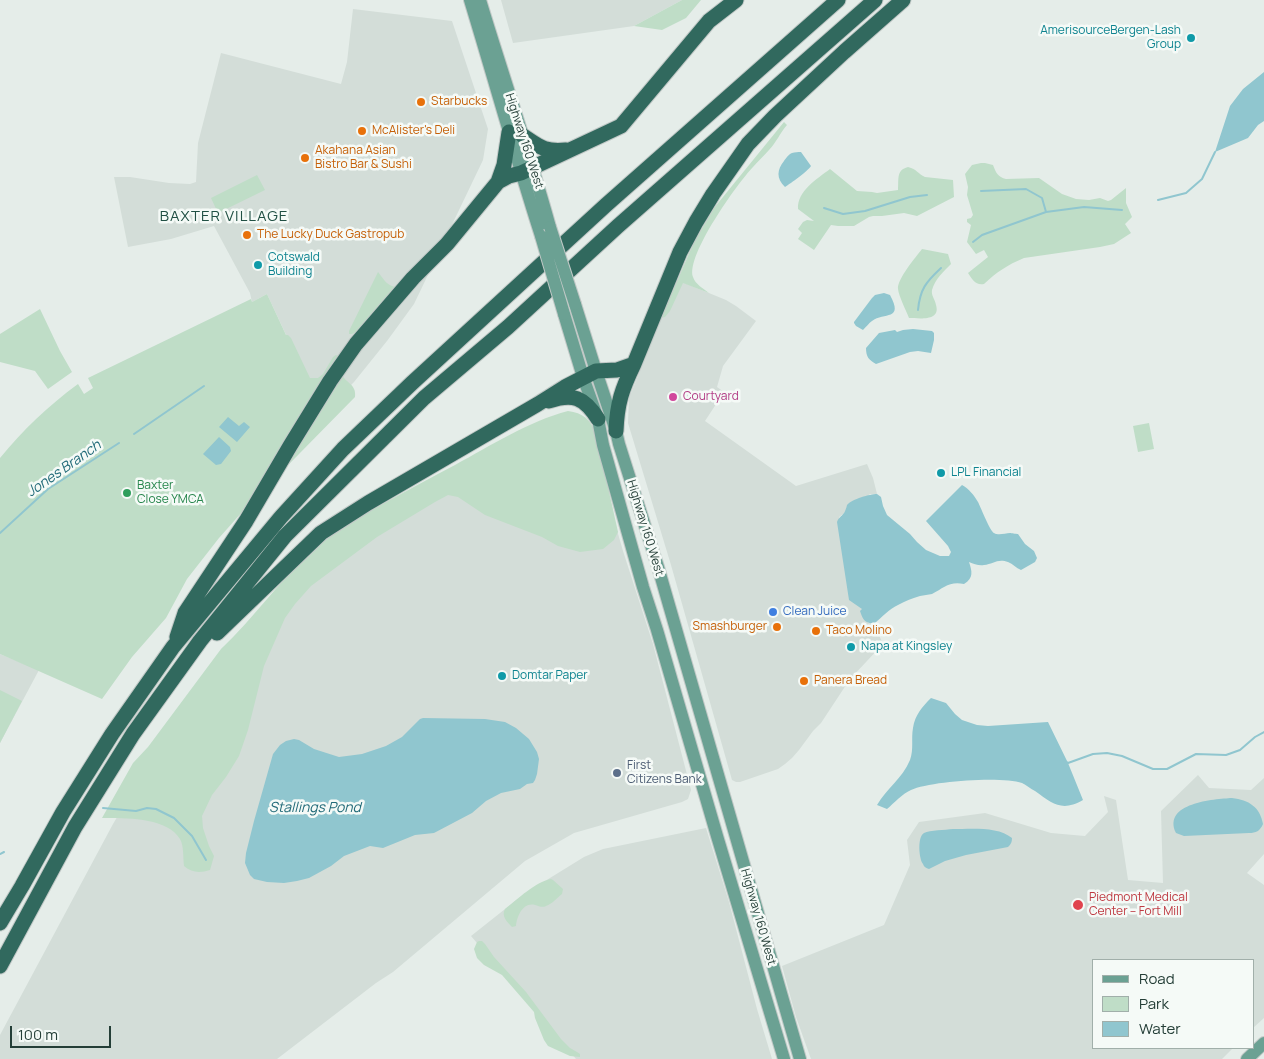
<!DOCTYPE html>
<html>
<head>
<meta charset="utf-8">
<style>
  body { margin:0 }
  #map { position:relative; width:1264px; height:1059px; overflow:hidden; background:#e5ede9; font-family:Manrope,sans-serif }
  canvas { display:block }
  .legend { position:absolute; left:1092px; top:959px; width:162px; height:90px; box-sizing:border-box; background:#f5faf7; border:1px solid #a1afaa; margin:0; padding:6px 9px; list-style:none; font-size:15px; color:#243e37 }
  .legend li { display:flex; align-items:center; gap:10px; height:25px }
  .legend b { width:25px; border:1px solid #a1afaa }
  .scale { position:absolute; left:10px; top:1026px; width:101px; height:22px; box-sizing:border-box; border:2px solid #243e37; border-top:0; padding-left:6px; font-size:15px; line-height:18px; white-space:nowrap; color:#243e37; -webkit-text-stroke:4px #f5faf7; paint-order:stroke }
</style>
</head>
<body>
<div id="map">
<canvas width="1264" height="1059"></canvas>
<ul class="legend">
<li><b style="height:6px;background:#6ba193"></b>Road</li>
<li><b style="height:14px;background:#bfddc7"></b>Park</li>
<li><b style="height:14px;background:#90c6cf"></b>Water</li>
</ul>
<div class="scale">100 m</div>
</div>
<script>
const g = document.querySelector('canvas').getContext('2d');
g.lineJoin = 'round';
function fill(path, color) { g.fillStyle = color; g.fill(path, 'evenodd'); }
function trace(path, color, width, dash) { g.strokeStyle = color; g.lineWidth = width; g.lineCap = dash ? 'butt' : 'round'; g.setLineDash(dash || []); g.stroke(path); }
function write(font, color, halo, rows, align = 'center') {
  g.font = font + ' Manrope,sans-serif'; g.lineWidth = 5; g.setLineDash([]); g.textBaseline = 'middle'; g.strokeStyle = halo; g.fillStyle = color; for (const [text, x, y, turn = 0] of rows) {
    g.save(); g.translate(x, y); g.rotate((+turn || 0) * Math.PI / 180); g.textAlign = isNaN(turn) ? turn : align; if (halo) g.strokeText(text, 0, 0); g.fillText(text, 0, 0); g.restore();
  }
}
const built = new Path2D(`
  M501,0H682L634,26L513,43Z
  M353,9L452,21L488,129L483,160L414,304L387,341L354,382L323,414L267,294L252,302L250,293L214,226L171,239L128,247L114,177H130L169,183L190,184L196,182L198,143L221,53L341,84L347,62Z
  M677,280L726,300L736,306L756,321L723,366L717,387L724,392L705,421L796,486L867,464L873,478L877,494H870L839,517L862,609L868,623L874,624L883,644L850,679L821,723L813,731L799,750L792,758L785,764L778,769L740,782H736L732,780L671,565L628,423L629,398Z
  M588,430L623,551L653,644L691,790L688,799L682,802L574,833L525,861L393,972L376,983L277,1059H0V1035L113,824L144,772L284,601L415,505Z
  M0,654L39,670L0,743Z
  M1198,775L1209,788L1251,790L1264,778V854L1247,873L1264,885V1018L1253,1028V960H1093V1048H1233L1222,1059H811L796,1017L782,966L884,925L910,865L907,840L919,822L985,813L1051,833L1085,836L1108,812L1104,796L1116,800L1128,880L1163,883L1161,811Z
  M706,828L729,902L757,1009L772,1059H576L471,936L524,894L584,857L603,849Z`);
const green = new Path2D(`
  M682,0H701L686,18L662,30L634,26Z
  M784,122L787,125C780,133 776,143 769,150C764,156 758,161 753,167C737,184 686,255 693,277C695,284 704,289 709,293L683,283L670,311L665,317L661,318L694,242L714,208Z
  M981,163H985L993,165C996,173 998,177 1006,179L1039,178L1062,194L1076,199L1089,200L1100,198L1108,201L1111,200L1126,188V203L1132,217L1125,224L1131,233L1114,244L1100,247L1024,258C1007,265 997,272 984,284C976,286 972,279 968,273L988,257L984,250L976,254L967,242L971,225L967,222V219L971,218L973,215L967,195L968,187L965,174L972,165Z
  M908,167C917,169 918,174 925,177L953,180L954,197L917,216L904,213L882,216H873L869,217L854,226H838L831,225L814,250L798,239L802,233L798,229L803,222L807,220L814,221L798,209C797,191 817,179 830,169L857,191L872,192L877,193L898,190C899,179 896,170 908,167Z
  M257,175L265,190L218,213L211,198Z
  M922,249L948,254L951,264C944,271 935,279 932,290C931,296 935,299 936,305C941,322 918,318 909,318C906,310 899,297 898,289C897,279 916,257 922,249Z
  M378,272C386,282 386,285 399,288L368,326L352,334H349V331Z
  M267,294L286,335H288L291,338L310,378H318L323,374L333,357L336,355L339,356C340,361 339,369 341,373C345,383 357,384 355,397L243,511L219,538L187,579L166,618L132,657L102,699L0,654V458C23,430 48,406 78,384L84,394L93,388L88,378L251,299L252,302Z
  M40,309L60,351L72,372L48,389L35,371L0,362V334Z
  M568,411C583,413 590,419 596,433L618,532L614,540L603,549L580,552L558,546L542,537L485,515L458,497L448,495L435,502L377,537L311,586L295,604L285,618L264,666L248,730L239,756L226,777L212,795L202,816L203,828L209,846L214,856L210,870C200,873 192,873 184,866C183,858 184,846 180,839C167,817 124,818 102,818L133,763L148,747L221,649C254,618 281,579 314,548C336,529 362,515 388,501C410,489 432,477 455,465C490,446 529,421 568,411Z
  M1149,423L1154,449L1138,452L1133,426Z
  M0,690L22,701L0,743Z
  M551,879L553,880L563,889L562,894C557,898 552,904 546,906C542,908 539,906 535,905C523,902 517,916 516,926L512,927C507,922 501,916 505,909C518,899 535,882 551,879Z
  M479,941H482L485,944L494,957L526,992L561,1039L570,1048L577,1052L580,1054V1057L570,1056L548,1046L544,1040L535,1018L534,1012L502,975L484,965L477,958L474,949L477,942Z`);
const water = new Path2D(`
  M1264,72V121L1258,125L1248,138L1215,152L1230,106L1243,89Z
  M801,152L811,166C807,172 791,183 785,187C776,178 777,170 784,161C786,158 789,154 792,153C795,152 798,152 801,152Z
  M884,293L890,295C904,321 884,312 872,321C869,323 866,327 863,330L856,326L854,323V322L872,298L875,295Z
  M913,329L932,331L934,333V340L931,353L918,351L910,352L876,364C869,360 866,357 866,348L879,333L895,330L897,332L903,330Z
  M228,417L239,426L244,422L250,427L237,442L219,427Z
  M219,437L230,447L231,451L221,464L216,465L203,454Z
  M962,485C969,489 974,495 978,502C981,508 990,531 994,533C999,536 1005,533 1010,533C1011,533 1016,534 1018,534L1025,544L1034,551L1037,558L1035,562L1021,570C1016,568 1013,564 1008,562C998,558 993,564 984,565C979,566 974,564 969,562C972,571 974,578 964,584C949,581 944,588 932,594C928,595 924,595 920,596C913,598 905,601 898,605C889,609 882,617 874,624C864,622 863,620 860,611L862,609L849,600L837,522C839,517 841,517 844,513C845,512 847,506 847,505C852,499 870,494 877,494L881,497L883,506L887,515L910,534L917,542L926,550L940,556H949L951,552L948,546L926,521Z
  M931,698L946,703L955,714L962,720L977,725L988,726L1048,722L1068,763L1083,800C1062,812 1053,804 1035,791C1031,789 1026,785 1022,783C1002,776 930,781 911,790C902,794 894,803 887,809L877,805C887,788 902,779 910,760C914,749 911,739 913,728C915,715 922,707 931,698Z
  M423,718L485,719L505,722L516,728L529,739L537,752L539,759L537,774L535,780L533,783L527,784L520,789L501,793L486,801L472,813L434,833L415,835L383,848L370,846L344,856L331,866L309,878L297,881L284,883L267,882L254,879L250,875L245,863L246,853L254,821L273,754L280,745L286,741L294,739L299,740L314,749L339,757L362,754L386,746L402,737L420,719Z
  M1232,798C1249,800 1260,807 1263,824C1260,831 1256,833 1249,833L1184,836L1176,833C1162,803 1214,799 1232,798Z
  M953,829C970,829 998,826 1012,838C1012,842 1011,844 1008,847L966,855L945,861L929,869C926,868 924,867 923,864C919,859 917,837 924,833C930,830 945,830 953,829Z`);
const stream = new Path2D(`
  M981,191L1026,189L1042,198L1046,212
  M1158,200L1186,193L1202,179L1215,152
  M824,208L843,214L865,211L910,197L927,195
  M973,242L982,235L1046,212L1084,207L1122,210
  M918,310C920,289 926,282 941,268
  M134,434L204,386
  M0,533L48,489L119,443
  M1066,762L1068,763L1093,754L1107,753L1122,756L1153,769H1167L1196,754L1226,755L1240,750L1255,737L1264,732
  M103,808L136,811L147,808L156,809L174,818L192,836L206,860
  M0,854L4,852`);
const major = new Path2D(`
  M470,0C494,79 516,158 541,236
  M480,0C503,76 529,151 550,227
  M575,304L596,371L616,431L619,444L658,567L800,1059
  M564,314L583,377L598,419L603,445L643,587L657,630L717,836L784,1059
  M1247,1059L1264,1043`);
const highway = new Path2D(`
  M522,135C540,147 544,152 566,150
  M498,182L509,176L521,173L621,126L709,21L736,0
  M549,401C573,393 584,397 598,419
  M616,431C617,403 622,389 634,364
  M217,633L321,533L368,503L538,404L565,387L596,371L617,370L634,364L680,252L696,222L713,194L748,144L775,116L844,52L903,0
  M177,637L185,613L246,521L290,446L330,381L356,344L413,278L447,244L498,182L504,165L509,132
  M0,923L22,886L63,812L112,734L173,647L281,517L343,449L412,383L606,205L838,0
  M0,966L75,827L133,734L200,641L285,536L424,398L508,327L618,226L875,0`);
const majorBridge = new Path2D(`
  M550,227L575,304
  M541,236L564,314`);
const markers = [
  [1191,38,5,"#0f9aa8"],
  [421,102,5,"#e8710a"],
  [362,131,5,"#e8710a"],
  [305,158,5,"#e8710a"],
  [247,235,5,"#e8710a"],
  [258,265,5,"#0f9aa8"],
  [673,397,5,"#d1479c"],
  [941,473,5,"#0f9aa8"],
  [127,493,5,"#2e9e5b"],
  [773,612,5,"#3f7fe0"],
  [777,627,5,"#e8710a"],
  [816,631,5,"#e8710a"],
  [851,647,5,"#0f9aa8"],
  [502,676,5,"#0f9aa8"],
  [804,681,5,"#e8710a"],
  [617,773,5,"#5c6f8a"],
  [1078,905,6,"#e0444e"]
];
const cultureNames = [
  ["AmerisourceBergen-Lash",1181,31,"right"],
  ["Group",1181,45,"right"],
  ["Cotswald",268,258],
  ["Building",268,272],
  ["LPL Financial",951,473],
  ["Napa at Kingsley",861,647],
  ["Domtar Paper",512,676]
];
const foodNames = [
  ["Starbucks",431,102],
  ["McAlister's Deli",372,131],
  ["Akahana Asian",315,151],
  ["Bistro Bar & Sushi",315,165],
  ["The Lucky Duck Gastropub",257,235],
  ["Smashburger",767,627,"right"],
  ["Taco Molino",826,631],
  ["Panera Bread",814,681]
];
const streetNames = [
  ["Highway 160 West",524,141,72],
  ["Highway 160 West",645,528,73],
  ["Highway 160 West",758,917,74]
];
const hotelNames = [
  ["Courtyard",683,397]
];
const leisureNames = [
  ["Baxter",137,486],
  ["Close YMCA",137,500]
];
const shopNames = [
  ["Clean Juice",783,612]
];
const serviceNames = [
  ["First",627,766],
  ["Citizens Bank",627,780]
];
const healthNames = [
  ["Piedmont Medical",1089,898],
  ["Center – Fort Mill",1089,912]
];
const waterNames = [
  ["Jones Branch",64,469,-35],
  ["Stallings Pond",315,808]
];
const quarterNames = [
  ["BAXTER VILLAGE",224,217]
];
fill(built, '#d3ddd8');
fill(green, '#bfddc7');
fill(water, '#90c6cf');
trace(stream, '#90c6cf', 2);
trace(major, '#c2c9c7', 14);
trace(highway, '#c2c9c7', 17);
trace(major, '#6ba193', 12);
trace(highway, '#31695e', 15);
trace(majorBridge, '#c2c9c7', 14, []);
trace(majorBridge, '#6ba193', 12);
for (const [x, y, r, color] of markers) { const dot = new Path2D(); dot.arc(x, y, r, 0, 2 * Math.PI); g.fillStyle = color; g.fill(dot); trace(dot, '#f5faf7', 2); }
write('12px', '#0d838f', '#f5faf7', cultureNames, 'left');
write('12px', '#c56008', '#f5faf7', foodNames, 'left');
write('12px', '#243e37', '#f5faf7', streetNames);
write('12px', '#b23c85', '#f5faf7', hotelNames, 'left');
write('12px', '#27864d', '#f5faf7', leisureNames, 'left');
write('12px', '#366cbe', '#f5faf7', shopNames, 'left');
write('12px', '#4e5e75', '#f5faf7', serviceNames, 'left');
write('12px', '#be3a42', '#f5faf7', healthNames, 'left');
write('italic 14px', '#216a78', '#f5faf7', waterNames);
g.letterSpacing = '1px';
write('15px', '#215044', '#f5faf7', quarterNames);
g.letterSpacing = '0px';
</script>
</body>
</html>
